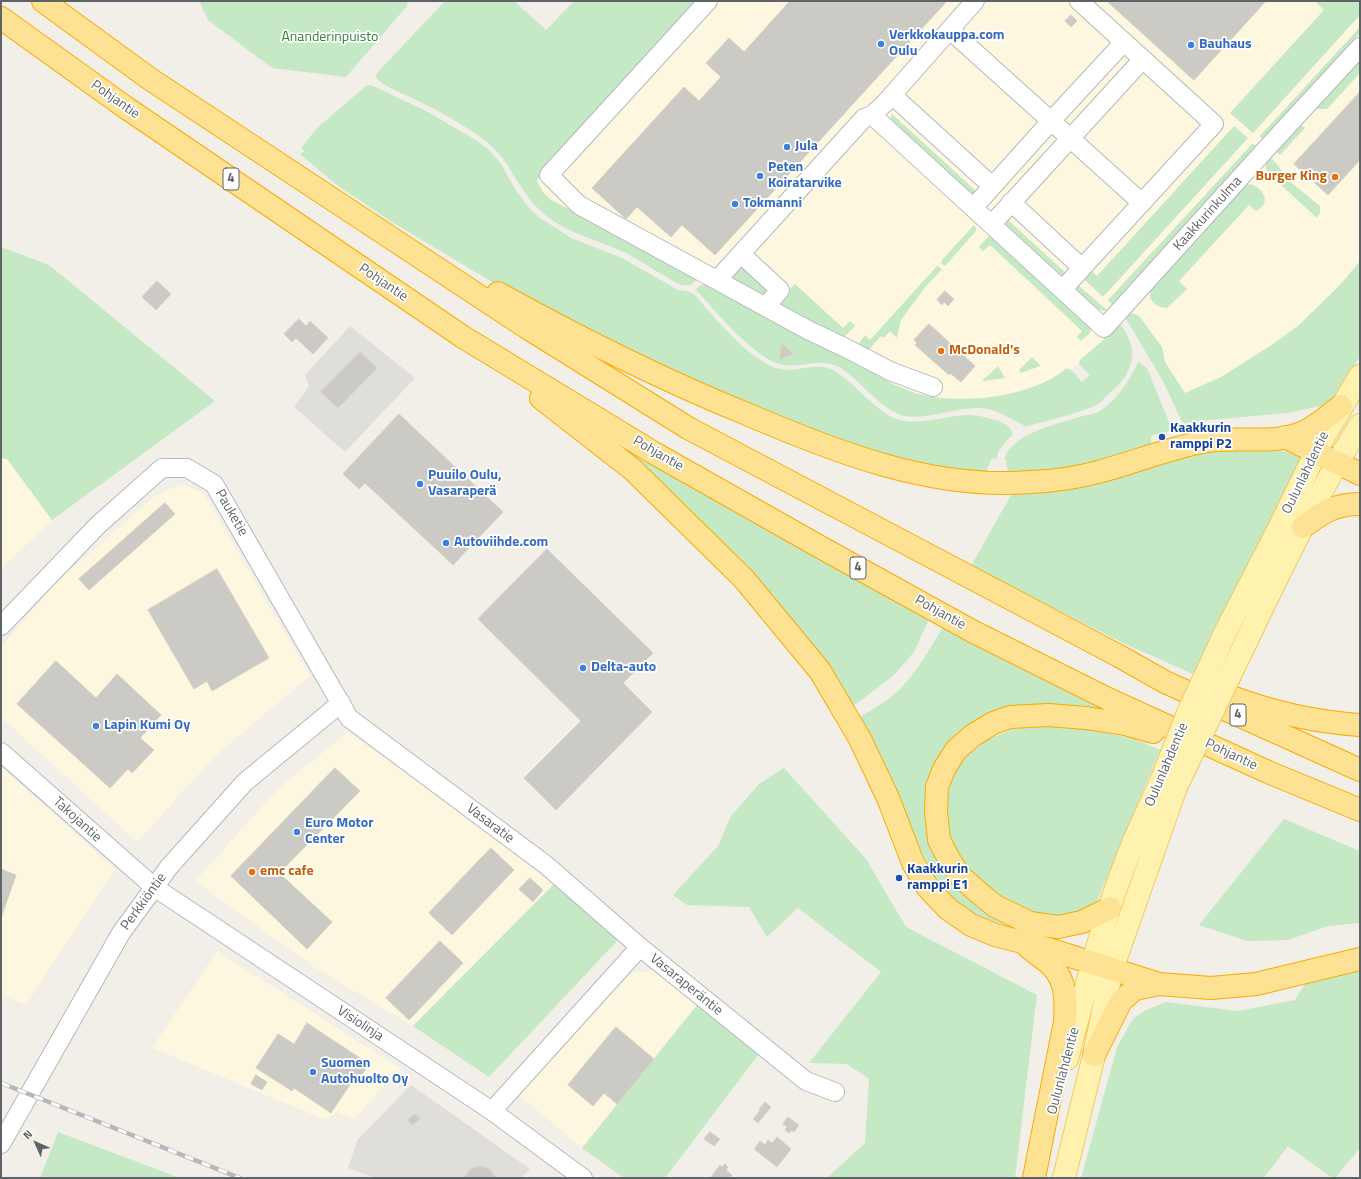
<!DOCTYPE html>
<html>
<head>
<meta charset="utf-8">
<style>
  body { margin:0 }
  #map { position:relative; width:1361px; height:1179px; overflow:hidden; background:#f1efe8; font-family:"Titillium Web",sans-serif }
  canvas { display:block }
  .frame { position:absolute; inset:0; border:2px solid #5f6368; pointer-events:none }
  .north { position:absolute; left:16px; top:1123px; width:40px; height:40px; -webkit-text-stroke:3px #fff; paint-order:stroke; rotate:315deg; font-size:11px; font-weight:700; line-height:16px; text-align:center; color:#5f6368 }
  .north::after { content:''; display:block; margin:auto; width:14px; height:18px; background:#5f6368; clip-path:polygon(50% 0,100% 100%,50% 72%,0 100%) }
</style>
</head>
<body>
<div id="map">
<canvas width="1361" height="1179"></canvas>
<div class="frame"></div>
<div class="north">N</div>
</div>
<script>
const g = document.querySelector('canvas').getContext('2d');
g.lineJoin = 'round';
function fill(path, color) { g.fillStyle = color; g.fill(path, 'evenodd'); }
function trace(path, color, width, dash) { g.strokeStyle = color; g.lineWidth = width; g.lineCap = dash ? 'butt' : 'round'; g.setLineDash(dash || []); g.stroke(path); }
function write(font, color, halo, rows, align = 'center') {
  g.font = font + ' "Titillium Web",sans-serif'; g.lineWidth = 3.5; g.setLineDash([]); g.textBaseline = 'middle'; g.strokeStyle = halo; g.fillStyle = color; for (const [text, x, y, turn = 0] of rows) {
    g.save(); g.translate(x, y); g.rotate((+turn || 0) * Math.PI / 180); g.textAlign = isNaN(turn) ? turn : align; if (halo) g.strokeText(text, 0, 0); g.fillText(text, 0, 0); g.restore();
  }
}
const commercial = new Path2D(`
  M685,1H1360V266L1300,326L1222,379L1182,398L1130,316L1103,344L1081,362L1069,370L1047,382L1003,396L986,398H945L926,396L895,386L860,369L543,199L529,173Z
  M1,458L7,459L52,520L1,569Z
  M182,484L204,494L310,676L216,755L137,842L1,717V647L55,584L156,495Z
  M348,732L456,809L554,884L413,1026L314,967L195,881L278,789Z
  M1,767L115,869L26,1005L1,995Z
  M217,951L401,1069L353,1119L337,1112L326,1120L152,1048Z
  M654,971L697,1005L582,1148L518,1094L631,973Z`);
const industrial = new Path2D(`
  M350,326L415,378L345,452L294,407L309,386L305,375Z
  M411,1085L530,1169L521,1178H375L348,1168L358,1139Z`);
const green = new Path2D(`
  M199,1H408L407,6L346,77L272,68L208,20Z
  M445,1H514L546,30L574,1H699L540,176L537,181L543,192L550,199L697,279C692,285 689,286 681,285C662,276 645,263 626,253C597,239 566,234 542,212C517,190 511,159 483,139C463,124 437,110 414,99C402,93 387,88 377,79L376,76L377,73Z
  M1315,1H1360V15L1253,133L1230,113L1324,10Z
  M1359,28H1360V33L1263,141L1260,136Z
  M1360,60V73L1327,109H1316L1319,103Z
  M371,85L426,111L479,142L491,152L501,164L515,189L529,208L537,216L571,238L622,258L678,290L687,291L694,294C714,317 751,363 780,369C799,373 818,360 836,372C856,384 882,419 904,421C927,424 949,415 971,415C979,415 987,418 995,420C1003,422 1010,426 1013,434L999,450L996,459L992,458L984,476L921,469L838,444L544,313L395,224L337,185L300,154L305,151L301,148L317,128L366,86Z
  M892,114L976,191L972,194H968L890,120Z
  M1300,124L1305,128L1280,155L1275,151Z
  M1234,126L1248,138L1103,297L1082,277L1089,271H1092L1097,276Z
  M1252,144L1259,146L1113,306L1108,300Z
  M1270,157L1277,164L1288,180L1320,206V213L1317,218L1268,173C1265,167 1265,163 1270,157Z
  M1250,184C1255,185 1257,187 1261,191C1268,199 1265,207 1256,211L1249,205L1179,281L1187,289L1167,308C1156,307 1149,302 1150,291L1242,187Z
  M1007,219L1067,274L1061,277L1005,226Z
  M974,225L976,228V231L945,266L941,263L942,260Z
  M989,236L993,237L1092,328L1089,334L1081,341L1077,337L1082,331L990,245L983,251L979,247Z
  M1,247L49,265L215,401L52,520L7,459L1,458Z
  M1360,261V356L1330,404L1287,413L1197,421L1183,424L1163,381L1125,317L1129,314L1132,313L1139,316L1162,347L1165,362L1185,393L1221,377L1273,344L1299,325L1339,286Z
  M740,266L768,290L764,295L735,282C731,275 736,271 740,266Z
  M937,266L942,269L923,290L901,320L897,338L890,331L884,338L881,336L867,352L858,345L865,335L870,340Z
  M1076,283L1108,311C1094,312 1085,300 1075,291V285Z
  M706,284L895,385C906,389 916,394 927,396C964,403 1012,398 1047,381C1054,378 1061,372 1067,368L1072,371L1082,382L1090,375L1079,364L1080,360L1101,342L1119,323C1141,349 1134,373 1109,394C1104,398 1099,405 1092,407C1072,415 1049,420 1028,426H1025C1013,420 994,408 981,408C957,407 926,420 905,416C881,411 860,379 839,367C820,357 802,368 783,365C755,360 716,311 696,290L699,286Z
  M795,284L843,328L850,321L855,326L843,338L782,307L780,302L782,297Z
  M1032,357L1040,365V366L1021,373L1019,370Z
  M1138,362L1147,368L1172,430L1151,436V444L1098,463L1010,477L1006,464L1007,460L1004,459C1014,432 1058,424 1083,416C1088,415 1093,414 1098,412C1115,403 1130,380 1138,362Z
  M998,366L1005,378L983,381V380Z
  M602,432L929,619L914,652L893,676L852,707Z
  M1258,446L1302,455L1195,675L1123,643L971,566L1011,495L1063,489L1204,450Z
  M943,627L1132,720L1020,709L934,771L925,803L927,837L941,868L979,907L1052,939L1050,944L973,913L953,899L931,872L860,717C875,708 891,699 903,686C919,668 931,647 943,627Z
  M1058,724L1132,738L1160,750L1093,911L1064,921L1038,917L999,901L964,868L945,833L948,782L962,760L987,740L1013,729Z
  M784,768L866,859L906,927L1037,995L1015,1178H827L865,1143L869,1079L847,1064L809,1063L881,972L798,908L767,937L749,907L687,905L673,895L718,846L731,816L759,784Z
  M1284,819L1360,851V923L1328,926L1288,940L1247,941L1199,925Z
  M554,884L618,940L489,1077L413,1026Z
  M1360,965V1148L1335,1178H1332L1288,1146L1264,1178H1081L1117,1047L1133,1019L1144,1011L1166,1002L1238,1011L1295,1000L1308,979Z
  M697,1005L758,1055L665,1178H624L582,1148Z
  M58,1132L180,1178H40Z`);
const building = new Path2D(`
  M788,1H947L715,255L682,225L671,237L637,207L626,219L592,188L684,87L699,101L721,77L706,63L729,38L744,52L789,2Z
  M1107,1H1266L1194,80Z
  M1071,15L1077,21L1071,27L1065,21Z
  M1360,92V160L1328,195L1294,164Z
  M157,281L171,294L156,310L142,297Z
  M945,291L954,299L948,306L944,302L942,305L937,300Z
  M299,319L306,326L310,321L328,338L313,354L296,338L292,342L284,334Z
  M929,324L975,366L961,382L950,373L949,375L915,345L917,343L914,340Z
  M782,344L793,354L780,359Z
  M360,352L377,368L338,408L321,392Z
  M399,414L503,512L453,565L365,483L359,489L343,474Z
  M165,503L175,514L89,590L79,579Z
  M547,549L653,653L623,683L652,712L556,810L524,778L581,721L478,619Z
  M217,569L269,658L212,691L207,681L194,689L148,610Z
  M56,661L96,698L117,674L161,715L140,738L154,750L132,773L128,769L110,788L17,704Z
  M335,768L360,791L279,873L332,922L307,949L231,876Z
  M491,848L514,870L452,935L429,913Z
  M1,869L16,875L1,918Z
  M530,878L543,890L533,902L519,889Z
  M440,941L463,963L409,1020L386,998Z
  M307,1023L369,1064L359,1079L355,1077L331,1113L294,1088L292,1091L256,1068L278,1034L294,1044Z
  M616,1027L654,1059L617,1104L604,1093L593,1106L568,1085Z
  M256,1075L267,1082L262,1090L251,1084Z
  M765,1102L771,1107L758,1123L753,1119L760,1111L759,1110Z
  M415,1114L420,1119L412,1125L408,1120Z
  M788,1117L799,1125L794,1132L791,1130L789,1133L785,1130L787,1127L783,1124Z
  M710,1132L720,1139L714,1146L704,1139Z
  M777,1137L791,1149L777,1167L754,1149L760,1141L765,1145L768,1140L772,1143Z
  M725,1164L728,1167L726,1170L732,1175L730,1178H713L711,1177L720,1165L722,1167Z
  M477,1167H484L490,1170L496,1178H464L470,1170Z`);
const minor = new Path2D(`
  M708,1L549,175L579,205L808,330L846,348L890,371L933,387
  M1079,1L1214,124L1082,268
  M950,30L1142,203
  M892,95L992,186
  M872,115L1104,328L1267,148L1360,47
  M1011,202L1082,268L1063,289
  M973,208L1051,121L1124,42
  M992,224L1143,59
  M741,254L780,290L766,306
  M717,280L864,118L872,115L885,103L975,1
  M1,626L98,525L162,468H187L214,484L349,718L546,865L640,947
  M1,752L154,887L492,1111L583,1178
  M492,1111L640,947L806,1081L835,1092
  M1,1144L121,933L169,867L245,782L341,703`);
const major = new Path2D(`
  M1227,629L1277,532L1323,438L1360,376
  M1247,640C1282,567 1317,494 1360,425
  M1067,1059C1085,991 1102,922 1128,856C1138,830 1150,806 1161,781
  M1064,1178L1094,1055L1112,969L1176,787`);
const highway = new Path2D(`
  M43,1L150,79L526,327L688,428L1119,656L1165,682L1360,770
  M1,18L125,107L463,337L654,453L822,548L972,631L1110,700L1268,772L1360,810
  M498,293C579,338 663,380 749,415C838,453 933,490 1031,482C1054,481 1076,478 1098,472C1133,463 1166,449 1202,442C1235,435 1273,446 1304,432C1318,425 1329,415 1341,406
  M541,398L632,469L744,579L820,671L860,739L888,798L913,863L928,888L948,909L971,925L995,935L1045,948L1159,984L1211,988L1256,984L1360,959
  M1285,437L1360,474
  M1303,527C1323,512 1335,504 1360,504
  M1229,696C1271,712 1316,722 1360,725
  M1110,908L1082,922L1058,927L1030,923L995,906L978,892L961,877L950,861L939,840L936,811L937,787L944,769L956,750L972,736L993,723L1010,717L1048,715L1086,718L1125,724L1153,732
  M1029,948C1036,954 1045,959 1052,966C1067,982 1066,1002 1065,1022L1034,1178
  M1094,1055L1121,1001L1135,989L1159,984`);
const rail = new Path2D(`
  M1,1083L240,1178`);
const majorBridge = new Path2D(`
  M1161,781L1188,713L1227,629
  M1176,787L1247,640`);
const markers = [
  [881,44,4,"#3f7fe0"],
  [1191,45,4,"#3f7fe0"],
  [787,147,4,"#3f7fe0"],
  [760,176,4,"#3f7fe0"],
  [1335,177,4,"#e8710a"],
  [735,204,4,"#3f7fe0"],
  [941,351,4,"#e8710a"],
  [1162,437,4,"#1a4fb4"],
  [420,484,4,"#3f7fe0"],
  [446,543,4,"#3f7fe0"],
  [583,668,4,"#3f7fe0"],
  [96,726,4,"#3f7fe0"],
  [297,832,4,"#3f7fe0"],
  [252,872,4,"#e8710a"],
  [899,878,4,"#1a4fb4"],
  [313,1072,4,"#3f7fe0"]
];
const shields = [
  [231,179,16],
  [858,568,16],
  [1238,715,16]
];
const shieldNames = [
  ["4",231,179],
  ["4",858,568],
  ["4",1238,715]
];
const shopNames = [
  ["Verkkokauppa.com",889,36],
  ["Oulu",889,52],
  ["Bauhaus",1199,45],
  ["Jula",795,147],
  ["Peten",768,168],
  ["Koiratarvike",768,184],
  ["Tokmanni",743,204],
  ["Puuilo Oulu,",428,476],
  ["Vasaraperä",428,492],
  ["Autoviihde.com",454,543],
  ["Delta-auto",591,668],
  ["Lapin Kumi Oy",104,726],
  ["Euro Motor",305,824],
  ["Center",305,840],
  ["Suomen",321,1064],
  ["Autohuolto Oy",321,1080]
];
const parkNames = [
  ["Ananderinpuisto",330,38]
];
const streetNames = [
  ["Pohjantie",115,100,35],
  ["Kaakkurinkulma",1208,214,-48],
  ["Pohjantie",383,283,34],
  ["Pohjantie",658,454,30],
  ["Oulunlahdentie",1306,473,-64],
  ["Pauketie",231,513,60],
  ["Pohjantie",940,613,29],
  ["Pohjantie",1231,755,25],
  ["Oulunlahdentie",1167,765,-67],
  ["Takojantie",77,820,42],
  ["Vasaratie",490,824,37],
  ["Perkkiöntie",144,902,-54],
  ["Vasaraperäntie",686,985,39],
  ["Visiolinja",360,1024,33],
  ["Oulunlahdentie",1064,1071,-75]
];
const foodNames = [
  ["Burger King",1327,177,"right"],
  ["McDonald's",949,351],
  ["emc cafe",260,872]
];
const transitNames = [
  ["Kaakkurin",1170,429],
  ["ramppi P2",1170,445],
  ["Kaakkurin",907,870],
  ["ramppi E1",907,886]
];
fill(commercial, '#fef7e0');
fill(industrial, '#e0deda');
fill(green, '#c5e8c5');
fill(building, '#cccac5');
trace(building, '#d6d1c6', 1);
trace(minor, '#b5b8bc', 20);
trace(major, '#f2c960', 24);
trace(highway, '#f9ab00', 24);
trace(minor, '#fff', 18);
trace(major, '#fff2af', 22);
trace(highway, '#fde293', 22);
trace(rail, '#b6b7b8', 4.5);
trace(rail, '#fff', 3, [9]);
trace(majorBridge, '#f2c960', 24, []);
trace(majorBridge, '#fff2af', 22);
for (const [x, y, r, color] of markers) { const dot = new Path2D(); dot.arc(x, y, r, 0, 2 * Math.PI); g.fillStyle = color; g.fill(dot); trace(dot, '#fff', 1.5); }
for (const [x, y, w] of shields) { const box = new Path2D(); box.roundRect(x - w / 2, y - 11, w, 22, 3); g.fillStyle = '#fff'; g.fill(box); trace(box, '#5f6368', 1); }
write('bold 13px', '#5f6368', null, shieldNames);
write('bold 14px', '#366cbe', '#fff', shopNames, 'left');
write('14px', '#348238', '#fff', parkNames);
write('14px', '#5f6368', '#fff', streetNames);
write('bold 14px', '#c56008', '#fff', foodNames, 'left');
write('bold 14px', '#164399', '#fff', transitNames, 'left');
</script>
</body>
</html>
